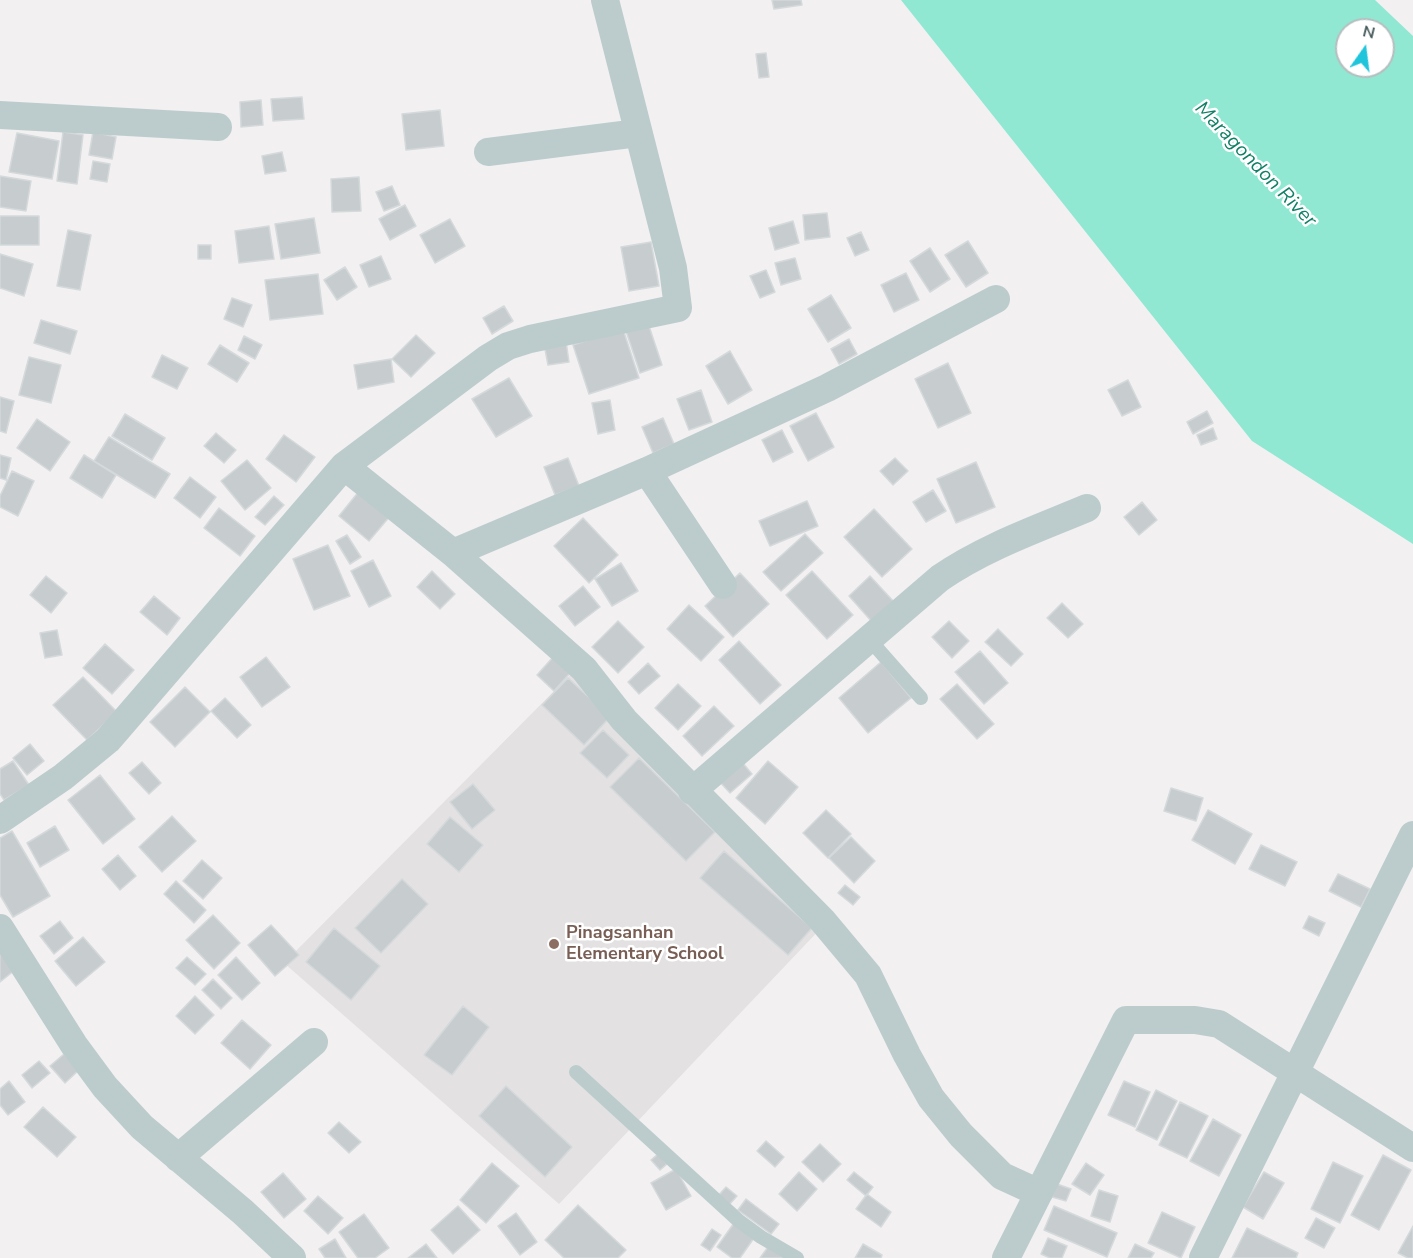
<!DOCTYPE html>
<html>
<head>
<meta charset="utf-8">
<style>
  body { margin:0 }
  #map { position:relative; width:1413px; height:1258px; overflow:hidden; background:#f2f0f1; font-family:"Nunito Sans",sans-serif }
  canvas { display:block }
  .north { position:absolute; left:1335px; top:18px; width:60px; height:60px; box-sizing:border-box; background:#fff; border:2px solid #b6bebe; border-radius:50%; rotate:14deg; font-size:16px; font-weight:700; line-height:24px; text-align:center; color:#495c5d }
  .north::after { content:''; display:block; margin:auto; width:21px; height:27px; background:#21c5db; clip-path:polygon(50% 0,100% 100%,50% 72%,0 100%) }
</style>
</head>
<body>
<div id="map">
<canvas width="1413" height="1258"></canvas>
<div class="north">N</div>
</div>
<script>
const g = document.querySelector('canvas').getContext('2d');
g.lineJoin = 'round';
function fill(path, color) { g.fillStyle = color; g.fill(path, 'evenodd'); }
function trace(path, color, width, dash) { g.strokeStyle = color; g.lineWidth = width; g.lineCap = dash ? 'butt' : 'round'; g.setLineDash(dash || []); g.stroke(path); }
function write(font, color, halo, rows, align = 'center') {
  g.font = font + ' "Nunito Sans",sans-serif'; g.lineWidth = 5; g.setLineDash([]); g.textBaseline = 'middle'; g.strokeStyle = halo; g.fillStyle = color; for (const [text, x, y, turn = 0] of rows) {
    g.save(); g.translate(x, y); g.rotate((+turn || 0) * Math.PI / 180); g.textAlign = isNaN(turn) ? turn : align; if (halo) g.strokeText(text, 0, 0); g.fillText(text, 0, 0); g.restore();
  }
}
const education = new Path2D(`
  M577,668L823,926L559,1204L284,963Z`);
const water = new Path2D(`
  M901,0H1375L1413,36V544L1252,441ZM1347,30H1383V66H1347Z`);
const building = new Path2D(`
  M772,0H801L802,5L774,9Z
  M766,53L769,77L759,78L756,54Z
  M302,97L304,119L273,121L271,99Z
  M261,100L263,125L241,127L240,102Z
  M440,110L444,146L406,150L402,114Z
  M63,132L83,135L77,184L57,181Z
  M93,132L116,137L112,159L89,155Z
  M17,133L59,141L52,179L9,172Z
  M282,152L286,171L265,174L262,156Z
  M93,161L110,164L107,182L90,179Z
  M0,176L31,181L26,211L0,207Z
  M359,177L361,211L332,212L331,179Z
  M392,186L400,205L384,211L376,192Z
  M405,205L416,226L390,240L379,219Z
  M827,213L830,237L805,240L803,215Z
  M0,216H39V245H0Z
  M314,218L320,253L281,259L275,224Z
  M450,219L465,246L435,263L420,235Z
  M793,221L799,243L775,250L769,228Z
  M269,226L274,259L239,263L235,231Z
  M68,230L91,235L80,290L57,286Z
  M861,232L869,250L855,256L847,238Z
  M968,241L988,273L966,287L945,255Z
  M651,242L659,286L629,291L621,247Z
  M198,245H211V259H198Z
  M930,248L950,279L930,292L910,261Z
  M0,254L33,264L24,296L0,288Z
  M381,256L391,279L369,287L360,265Z
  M795,258L801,279L781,285L775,263Z
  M345,267L357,287L337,300L324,280Z
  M766,270L775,292L760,298L750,276Z
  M906,273L919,300L894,312L881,285Z
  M318,274L323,314L270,320L265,280Z
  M831,295L851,328L828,342L808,309Z
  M232,298L252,305L243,327L224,319Z
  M504,306L513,321L492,334L483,318Z
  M41,320L77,331L70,354L34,343Z
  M648,323L662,365L640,373L626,331Z
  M623,329L639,378L589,394L573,345Z
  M416,335L435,353L411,377L392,359Z
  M244,336L262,345L255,359L238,350Z
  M849,339L857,354L839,364L831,349Z
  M566,341L569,362L548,365L544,344Z
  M220,345L249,363L237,382L208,364Z
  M730,351L752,390L728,404L706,366Z
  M162,355L188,368L177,389L152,377Z
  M29,357L61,365L51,403L19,395Z
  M391,359L394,382L358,389L354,365Z
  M948,363L971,413L938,428L915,379Z
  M509,378L532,416L496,437L472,399Z
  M1128,380L1141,407L1122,416L1108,390Z
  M701,390L712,422L689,430L677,399Z
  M0,397L14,401L6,433L0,431Z
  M610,400L615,430L598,434L592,403Z
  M1207,411L1213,423L1193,434L1187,422Z
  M816,413L834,447L808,461L790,426Z
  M125,414L165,438L152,460L112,436Z
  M663,418L674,444L653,453L642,427Z
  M37,419L70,442L50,471L17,448Z
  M1213,428L1217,439L1201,445L1197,435Z
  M782,430L793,452L773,462L762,440Z
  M216,433L236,450L224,463L204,446Z
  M284,435L315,457L296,482L266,459Z
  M109,437L170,474L155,498L94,461Z
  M0,455L11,458L6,480L0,478Z
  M84,455L116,475L102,498L70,478Z
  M568,458L579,486L555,495L544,467Z
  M895,458L908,471L893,485L880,471Z
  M247,460L271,488L245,510L221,481Z
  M976,462L995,507L956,523L937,479Z
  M12,471L34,481L18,516L0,507V496Z
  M190,477L216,497L200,518L174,498Z
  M360,490L391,515L369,541L339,516Z
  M933,490L946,511L926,522L913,502Z
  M274,496L284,505L265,525L255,517Z
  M807,501L818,526L770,546L759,521Z
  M1142,502L1157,520L1139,535L1124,517Z
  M219,508L255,536L240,556L204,528Z
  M874,509L912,549L882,577L844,537Z
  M583,518L618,555L589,583L554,546Z
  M805,534L823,553L781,591L763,572Z
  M347,535L361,557L350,564L336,541Z
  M328,545L350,596L314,610L293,559Z
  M373,560L391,596L369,607L351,571Z
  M621,563L638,591L612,606L595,579Z
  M432,571L455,594L440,609L417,587Z
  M812,571L853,615L827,639L786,595Z
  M740,573L769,604L733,637L705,606Z
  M46,576L67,593L51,613L30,595Z
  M870,576L895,603L873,623L849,596Z
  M583,586L600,607L575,626L559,606Z
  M154,596L180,618L167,635L140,612Z
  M1062,603L1083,624L1068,638L1047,618Z
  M689,605L724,637L701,661L667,629Z
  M618,621L644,647L618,673L592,647Z
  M949,621L969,641L952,658L932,637Z
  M998,629L1023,654L1011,666L985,642Z
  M57,630L62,655L45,658L40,633Z
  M739,641L781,685L760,704L719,660Z
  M105,644L134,670L112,694L83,668Z
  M980,651L1008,683L984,704L955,672Z
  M554,656L571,672L554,691L537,675Z
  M266,657L290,687L262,707L240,677Z
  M881,662L911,698L868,733L839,698Z
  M648,663L660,676L639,694L628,682Z
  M83,677L117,712L87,740L53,705Z
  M568,678L610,717L584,745L542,705Z
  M678,684L701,706L678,730L655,708Z
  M957,684L994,724L977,739L940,699Z
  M185,687L210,712L175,747L150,722Z
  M225,698L251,725L237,738L211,711Z
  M714,706L734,726L702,756L683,736Z
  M603,730L629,755L607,778L580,753Z
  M30,744L44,761L27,775L13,758Z
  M639,758L715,832L686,861L610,787Z
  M13,761L29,785L4,800L0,794V769Z
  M768,761L798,787L765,824L736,798Z
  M142,762L161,783L149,794L129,773Z
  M742,762L752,774L730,793L719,781Z
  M100,775L135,819L103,844L68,800Z
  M473,784L495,810L472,829L450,802Z
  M1171,788L1203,798L1196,821L1164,811Z
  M826,810L851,834L828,858L803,833Z
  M1208,810L1252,834L1235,864L1192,840Z
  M172,816L196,841L162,872L139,847Z
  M450,817L483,845L459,872L427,844Z
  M55,826L69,850L40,867L27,843Z
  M12,831L50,896L13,917L0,895V838Z
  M851,837L875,861L854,883L829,858Z
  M1261,845L1297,862L1285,886L1249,869Z
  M724,851L812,928L788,955L700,878Z
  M118,855L136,876L120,890L102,869Z
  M202,860L222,878L203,899L183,881Z
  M1338,874L1370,889L1361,907L1329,891Z
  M402,879L428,904L381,953L355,928Z
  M176,881L206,910L194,923L164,894Z
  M845,885L860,897L853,905L838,893Z
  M213,915L240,943L214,969L186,940Z
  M1309,916L1325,923L1319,936L1303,928Z
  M60,921L73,938L54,954L40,936Z
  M271,925L299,955L275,976L248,945Z
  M334,928L380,966L351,1000L306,962Z
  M83,937L105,962L76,986L55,961Z
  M0,950L15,970L0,982Z
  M187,957L206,974L195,985L176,968Z
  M236,957L260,983L242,1000L218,975Z
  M213,979L232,998L221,1009L202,990Z
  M195,996L214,1015L195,1034L176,1016Z
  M463,1006L489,1027L452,1075L424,1055Z
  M242,1020L271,1045L250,1069L221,1043Z
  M64,1054L79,1070L65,1083L50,1066Z
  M39,1061L50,1073L32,1088L22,1075Z
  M9,1081L25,1102L8,1115L0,1105V1089Z
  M1124,1081L1150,1092L1135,1127L1108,1115Z
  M506,1086L572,1147L545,1177L479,1116Z
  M1156,1090L1177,1101L1157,1140L1136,1130Z
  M1180,1102L1208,1116L1187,1158L1159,1145Z
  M43,1107L76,1137L57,1157L24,1127Z
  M1213,1119L1241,1135L1219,1176L1190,1161Z
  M339,1122L361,1142L349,1153L328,1133Z
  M766,1141L784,1157L775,1167L757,1151Z
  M820,1144L841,1164L823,1182L802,1162Z
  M658,1154L667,1164L660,1170L651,1160Z
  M1383,1155L1411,1170L1379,1230L1351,1215Z
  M1333,1162L1363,1176L1340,1223L1311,1209Z
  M492,1163L519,1186L486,1223L460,1200Z
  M1086,1163L1104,1175L1090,1195L1072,1184Z
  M676,1169L691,1196L666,1210L651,1183Z
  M799,1172L817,1189L797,1211L779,1194Z
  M854,1172L873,1187L866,1196L847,1180Z
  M1264,1172L1284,1183L1263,1219L1243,1207Z
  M283,1173L306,1199L284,1218L261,1192Z
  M1057,1184L1071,1189L1066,1201L1052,1197Z
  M726,1187L737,1196L728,1206L717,1197Z
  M1099,1190L1118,1196L1110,1222L1091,1216Z
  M867,1194L891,1212L881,1227L856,1209Z
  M318,1196L343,1218L328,1234L304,1211Z
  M746,1199L779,1224L771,1234L738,1210Z
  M578,1205L626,1250L618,1258H564L545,1240Z
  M458,1206L480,1230L453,1254L431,1230Z
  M1054,1206L1117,1233L1107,1257L1044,1230Z
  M1162,1212L1195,1227L1181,1258L1148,1243Z
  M516,1213L537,1242L520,1255L498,1226Z
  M364,1214L389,1248L375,1258H358L339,1232Z
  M1316,1218L1335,1228L1324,1248L1305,1238Z
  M734,1223L754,1238L740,1258H732L717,1247Z
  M1413,1226V1258H1408L1398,1253Z
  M1247,1228L1298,1253L1296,1258H1232Z
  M712,1229L721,1235L710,1251L701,1245Z
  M1048,1238L1067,1246L1062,1258H1050L1041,1254Z
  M335,1239L346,1258H325L319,1249Z
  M426,1244L437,1258H408Z
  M863,1244L882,1255L881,1258H855Z
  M1135,1244L1154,1253L1151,1258H1128Z
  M768,1247L784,1258H760Z`);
const service = new Path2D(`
  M869,639L921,698
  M576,1072L739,1221L761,1237L797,1258`);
const minor = new Path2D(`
  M0,115L218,127
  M488,152L638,133
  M344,466L453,553L584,669L624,720L822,920L868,975L907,1055L931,1098L961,1135L1002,1176L1039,1193
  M647,471L723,585
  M453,553L647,471L827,388L996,299
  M692,791L940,578C985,547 1037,529 1087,508
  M0,820L63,777L108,740L344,466L488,358L508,346L530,339L678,308L673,268L605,0
  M0,928L74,1045L105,1087L142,1127L243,1212L292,1258
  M178,1158L314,1042
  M1006,1258L1126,1020H1195L1219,1024L1413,1148
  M1203,1258L1413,835`);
const markers = [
  [554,944,6,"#8d6e63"]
];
const educationNames = [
  ["Pinagsanhan",566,934],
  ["Elementary School",566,955]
];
const waterNames = [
  ["Maragondon River",1255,165,46]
];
fill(education, '#e3e1e2');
fill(water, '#90e8d3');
fill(building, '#c7cdcf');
trace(building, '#d4d9db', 1.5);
trace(service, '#bccccc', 14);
trace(minor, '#bccccc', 28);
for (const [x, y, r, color] of markers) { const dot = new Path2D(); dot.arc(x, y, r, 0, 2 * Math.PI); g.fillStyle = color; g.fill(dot); trace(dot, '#fff', 2); }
write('bold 18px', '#785e54', '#fff', educationNames, 'left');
write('italic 20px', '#128066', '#fff', waterNames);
</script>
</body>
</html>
